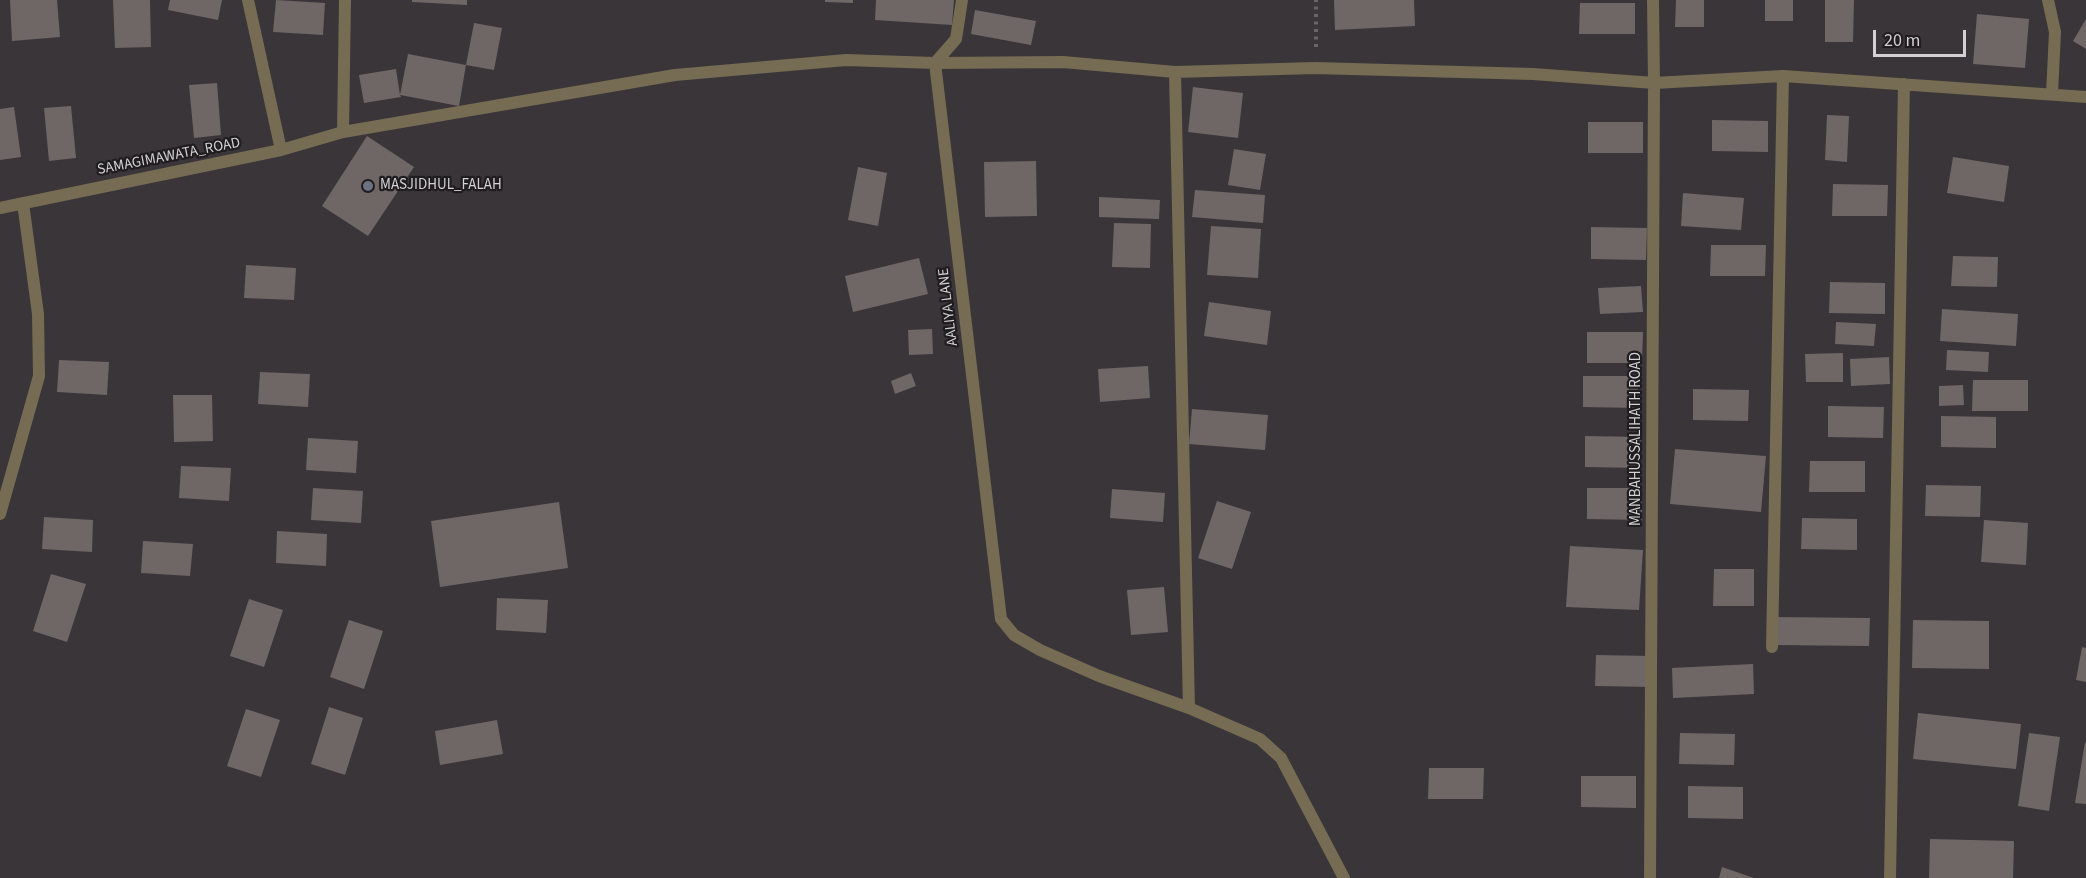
<!DOCTYPE html>
<html>
<head>
<meta charset="utf-8">
<style>
  body { margin:0 }
  #map { position:relative; width:2086px; height:878px; overflow:hidden; background:#3a3539; font-family:"Source Sans 3",sans-serif }
  canvas { display:block }
  .scale { position:absolute; left:1873px; top:30px; width:93px; height:27px; box-sizing:border-box; border:3px solid #d3d1d3; border-top:0; padding-left:8px; font-size:18px; line-height:21px; white-space:nowrap; color:#d3d1d3; -webkit-text-stroke:4px #1f1d1f; paint-order:stroke }
</style>
</head>
<body>
<div id="map">
<canvas width="2086" height="878"></canvas>
<div class="scale">20 m</div>
</div>
<script>
const g = document.querySelector('canvas').getContext('2d');
g.lineJoin = 'round';
function fill(path, color) { g.fillStyle = color; g.fill(path, 'evenodd'); }
function trace(path, color, width, dash) { g.strokeStyle = color; g.lineWidth = width; g.lineCap = dash ? 'butt' : 'round'; g.setLineDash(dash || []); g.stroke(path); }
function write(font, color, halo, rows, align = 'center') {
  g.font = font + ' "Source Sans 3",sans-serif'; g.lineWidth = 4.5; g.setLineDash([]); g.textBaseline = 'middle'; g.strokeStyle = halo; g.fillStyle = color; for (const [text, x, y, turn = 0] of rows) {
    g.save(); g.translate(x, y); g.rotate((+turn || 0) * Math.PI / 180); g.textAlign = isNaN(turn) ? turn : align; if (halo) g.strokeText(text, 0, 0); g.fillText(text, 0, 0); g.restore();
  }
}
const building = new Path2D(`
  M10,0H57L60,37L12,41Z
  M113,0H150L151,47L115,48Z
  M170,0H222L218,20L168,10Z
  M276,0L325,3L323,35L273,32Z
  M412,0H467V5L412,2Z
  M825,0H853V3L825,2Z
  M876,0H954L952,25L875,20Z
  M1334,0H1414L1415,26L1335,30Z
  M1676,0H1704V27H1675Z
  M1765,0H1793V21H1765Z
  M1825,0H1854L1853,42H1825Z
  M1580,3H1635V34H1579Z
  M975,10L1036,21L1031,45L971,34Z
  M1977,14L2029,19L2025,68L1973,64Z
  M2086,19V49L2073,41Z
  M474,23L502,28L494,70L466,65Z
  M408,54L466,65L459,106L400,95L401,97L364,103L359,75L396,69L400,95Z
  M217,83L221,135L194,138L189,85Z
  M1193,87L1243,93L1238,138L1188,132Z
  M71,106L76,158L49,161L44,108Z
  M14,107L21,157L0,160V109Z
  M1827,115L1849,116L1847,162L1825,160Z
  M1712,120L1768,121V152L1712,151Z
  M1588,122H1643V153H1588Z
  M367,136L414,167L368,236L322,206Z
  M1234,149L1266,154L1260,190L1228,185Z
  M1953,157L2009,166L2004,202L1947,193Z
  M1036,161L1037,216L985,217L984,162Z
  M858,167L887,173L878,226L848,220Z
  M1833,184L1888,185L1887,216H1832Z
  M1195,190L1265,195L1263,223L1192,217Z
  M1683,193L1744,198L1741,230L1681,226Z
  M1099,197L1160,200L1159,219L1099,217Z
  M1114,223L1151,224L1150,268L1112,267Z
  M1211,226L1261,229L1258,278L1207,275Z
  M1591,227L1647,228L1646,260L1591,259Z
  M1711,245H1766L1765,276H1710Z
  M1953,256L1998,257L1997,287L1951,286Z
  M919,258L928,294L853,312L845,276Z
  M246,265L296,268L294,300L244,298Z
  M1830,282L1885,283V314L1829,313Z
  M1641,286L1643,312L1600,314L1598,288Z
  M1209,302L1271,311L1267,345L1204,336Z
  M1942,309L2018,314L2016,346L1940,341Z
  M1836,322L1876,324L1874,346L1835,344Z
  M932,329L933,354L909,355L908,330Z
  M1587,332H1643L1642,363H1587Z
  M1947,350L1989,352L1988,372L1946,370Z
  M1843,353V382H1806L1805,354Z
  M1889,357L1890,384L1851,386L1850,359Z
  M59,360L109,362L107,395L57,392Z
  M1148,366L1150,398L1100,402L1098,369Z
  M260,372L310,374L308,407L258,404Z
  M911,373L916,386L895,394L891,381Z
  M1583,376H1638V408L1583,407Z
  M1973,380H2028V411H1972Z
  M1963,385L1964,405L1939,406V386Z
  M1693,389L1749,390L1748,421L1693,420Z
  M173,395H212L213,441L174,442Z
  M1828,406L1884,407L1883,438L1828,437Z
  M1192,409L1268,415L1265,450L1189,444Z
  M1941,416L1996,417V448L1941,447Z
  M1585,436L1641,437L1640,468L1585,467Z
  M308,438L358,441L356,473L306,470Z
  M1675,449L1766,456L1761,512L1670,504Z
  M1810,461H1865V492H1809Z
  M181,466L231,468L229,501L179,498Z
  M1926,485L1981,486L1980,517L1925,516Z
  M313,488L363,491L361,523L311,520Z
  M1587,488H1642V520L1587,519Z
  M1112,489L1165,493L1163,522L1110,518Z
  M1217,501L1251,512L1232,569L1198,558Z
  M559,502L568,568L440,587L431,521Z
  M44,517L93,520L92,552L42,549Z
  M1802,518L1857,519V550L1801,549Z
  M1984,520L2028,523L2026,565L1981,562Z
  M277,531L327,534L326,566L276,563Z
  M143,541L193,544L190,576L141,573Z
  M1570,546L1643,550L1639,610L1566,607Z
  M1714,569H1754V606H1713Z
  M51,574L86,584L67,642L33,631Z
  M1164,587L1168,632L1131,635L1127,590Z
  M497,598L548,600L546,633L496,630Z
  M249,599L283,610L264,667L230,656Z
  M1774,617L1870,618L1869,646L1774,645Z
  M349,620L383,631L364,689L330,677Z
  M1913,620L1989,621V669L1912,668Z
  M2082,647L2086,648V682L2076,680Z
  M1596,655L1651,656V687L1595,686Z
  M1753,664L1754,694L1673,698L1672,668Z
  M329,707L363,718L345,775L311,764Z
  M246,709L280,720L261,777L227,766Z
  M1918,713L2021,724L2016,769L1913,759Z
  M497,720L503,754L440,765L435,731Z
  M1680,733L1735,734L1734,765L1679,764Z
  M2029,733L2060,737L2049,811L2018,806Z
  M2085,742L2086,743V804L2075,803Z
  M1429,768H1484L1483,799H1428Z
  M1581,776H1636V808L1581,807Z
  M1688,786L1743,787V819L1688,818Z
  M1930,839L2014,841L2013,878H1929Z
  M1722,867L1754,878H1719Z`);
const path = new Path2D(`
  M1316,47V0`);
const minor = new Path2D(`
  M248,0L281,150
  M962,0L956,39L935,63L1001,619L1014,635L1040,650L1099,676L1189,708L1260,739L1281,758L1344,878
  M2048,0L2055,32L2052,94
  M1175,72L1189,708
  M343,132L345,0
  M0,208L281,150L343,132L675,75L846,60L935,63L1063,62L1175,72L1315,68L1533,74L1654,83L1783,76L2086,97
  M0,514L39,376L38,314L23,203
  M1772,647L1783,76
  M1650,878L1654,83L1653,0
  M1890,878L1904,84`);
const markers = [
  [368,186,6,"#6b7280"]
];
const streetNames = [
  ["SAMAGIMAWATA_ROAD",169,157,-11],
  ["AALIYA LANE",949,307,-97],
  ["MANBAHUSSALIHATH ROAD",1637,439,-90]
];
const poiNames = [
  ["MASJIDHUL_FALAH",380,186]
];
fill(building, '#6e6766');
trace(path, '#686467', 4, [3, 4.5]);
trace(minor, '#756c53', 12);
for (const [x, y, r, color] of markers) { const dot = new Path2D(); dot.arc(x, y, r, 0, 2 * Math.PI); g.fillStyle = color; g.fill(dot); trace(dot, '#1f1d1f', 2); }
write('15px', '#d3d1d3', '#1f1d1f', streetNames);
write('15px', '#d3d1d3', '#1f1d1f', poiNames, 'left');
</script>
</body>
</html>
